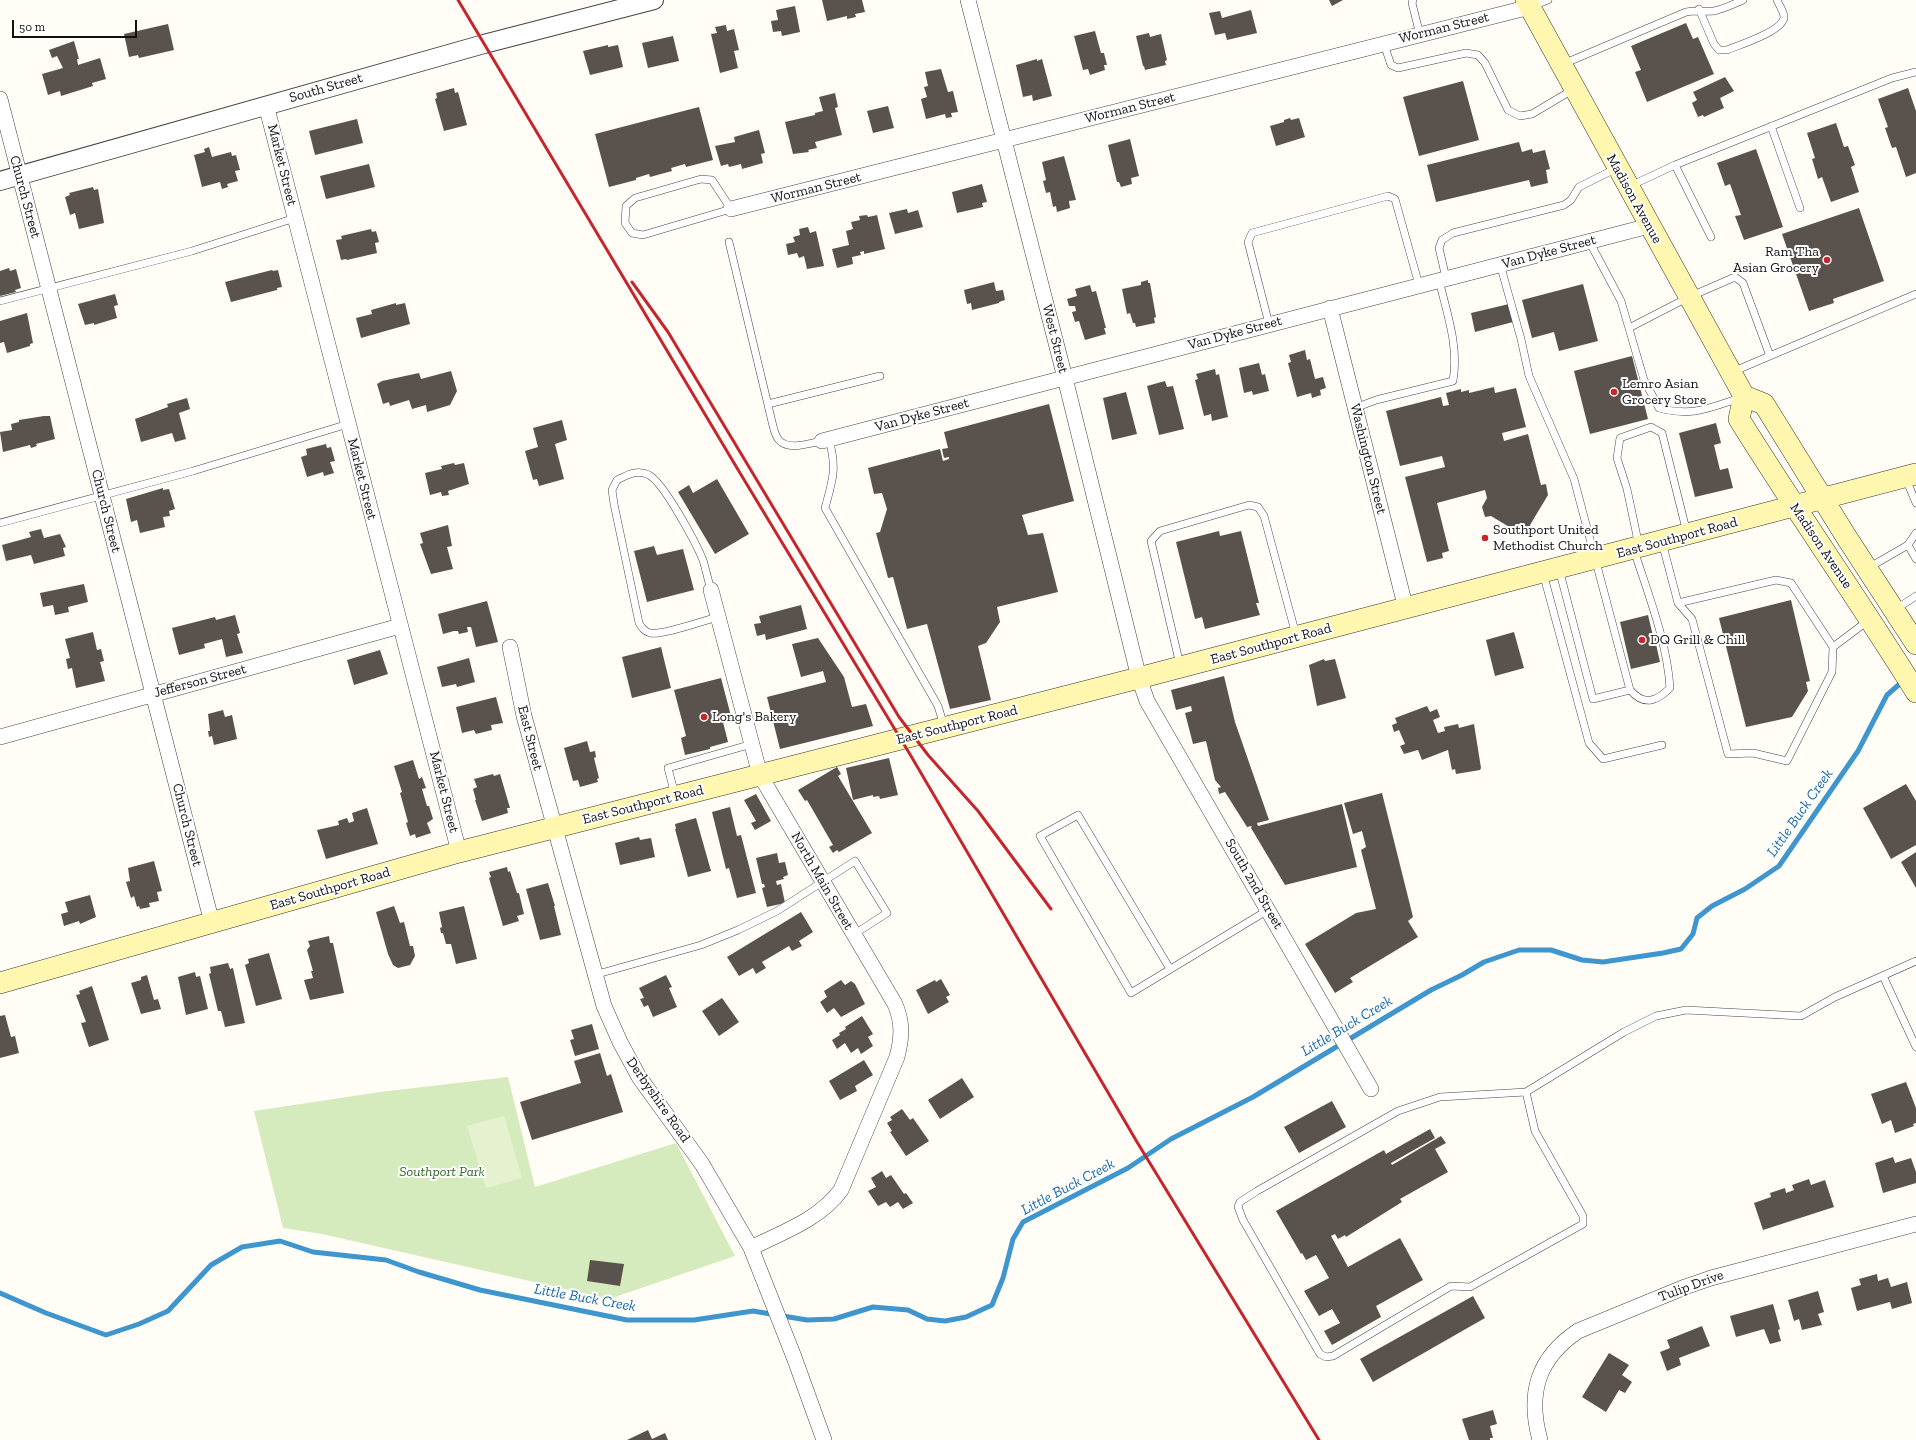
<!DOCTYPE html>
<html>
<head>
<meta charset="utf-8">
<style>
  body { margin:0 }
  #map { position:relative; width:1916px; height:1440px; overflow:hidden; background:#fffdf5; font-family:"Zilla Slab",serif }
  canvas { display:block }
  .scale { position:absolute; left:12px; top:20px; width:125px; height:18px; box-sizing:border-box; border:2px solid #111; border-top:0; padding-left:5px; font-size:12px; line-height:14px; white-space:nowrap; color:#111; -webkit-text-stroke:3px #fff; paint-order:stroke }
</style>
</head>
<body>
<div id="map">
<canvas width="1916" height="1440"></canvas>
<div class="scale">50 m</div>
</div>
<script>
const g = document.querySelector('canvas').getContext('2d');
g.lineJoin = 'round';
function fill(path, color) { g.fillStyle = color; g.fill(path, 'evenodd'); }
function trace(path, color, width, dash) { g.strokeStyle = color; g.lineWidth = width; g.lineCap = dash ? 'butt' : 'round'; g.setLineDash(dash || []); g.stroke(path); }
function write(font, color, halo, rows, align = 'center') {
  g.font = font + ' "Zilla Slab",serif'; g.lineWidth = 4; g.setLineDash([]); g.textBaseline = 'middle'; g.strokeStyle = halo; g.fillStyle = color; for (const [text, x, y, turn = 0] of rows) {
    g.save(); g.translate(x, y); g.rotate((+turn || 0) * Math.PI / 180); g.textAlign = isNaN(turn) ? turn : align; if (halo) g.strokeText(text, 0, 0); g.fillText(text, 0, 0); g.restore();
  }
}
const green = new Path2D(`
  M508,1077L535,1187L676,1143L735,1256L609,1299L322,1234L283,1228L254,1111L380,1092Z`);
const pitch = new Path2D(`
  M504,1116L522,1178L486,1188L467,1126Z`);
const stream = new Path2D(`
  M0,1293L46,1313L106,1335L139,1324L168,1311L211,1265L242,1247L280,1241L313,1252L386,1260L419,1272L480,1290L627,1320H694L753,1311L807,1320L834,1319L873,1307L908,1310L927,1319L945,1321L966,1317L992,1305L1003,1278L1013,1239L1023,1222L1128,1168L1171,1139L1253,1097L1431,990L1462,975L1484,962L1519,950H1551L1582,960L1603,962L1663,953L1681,949L1693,934L1697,918L1712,906L1745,889L1779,866L1858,751L1887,695L1903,681`);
const building = new Path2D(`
  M822,0H862L865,12L855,14L856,17L847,19V16L827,21Z
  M1329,0H1343L1332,6Z
  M795,6L800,32L782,36L781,31L773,32L771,21L778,20L776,10Z
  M1251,10L1257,33L1227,40L1225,33L1215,35L1209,13L1220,11L1222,18Z
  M1686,23L1693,39L1698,37L1714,74L1647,102L1635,72L1641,70L1631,46Z
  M168,24L174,50L139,58L138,55L129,57L124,34Z
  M726,25L727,31L734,29L739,50L734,51L738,68L720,73L711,34L717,33L715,27Z
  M1095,31L1101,53H1104L1107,65H1104L1105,70L1090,75L1088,69L1083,70L1074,36Z
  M1149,33L1150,37L1161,34L1167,60L1165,61L1166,65L1145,70L1144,66H1143L1136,36Z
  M673,36L679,61L648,68L642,43Z
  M74,41L79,59H77L78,65L100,58L106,79L92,83L93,86L61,96L60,91L48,95L42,74L63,68L57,56L52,58L49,50Z
  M608,45V47L618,45L623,67L590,75L583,51Z
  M1037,59V61L1042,59L1052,96L1033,101L1032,95L1023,97L1016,65Z
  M941,69L948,92L953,91L958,112L951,113L952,117L946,118L945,114L926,119L921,99L927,97L924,87L928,86L925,72Z
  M1725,77L1734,91L1720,98L1724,108L1704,117L1703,115L1698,117L1692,103L1697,100L1693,92Z
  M1463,81L1479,140L1419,156L1403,97Z
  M454,88L455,93L458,92L467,125L444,131L435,99L437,98L436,93Z
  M1908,88L1916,111V173L1906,177L1896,147L1892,148L1885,128L1888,127L1878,99Z
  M835,93L838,107L835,108L842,135L815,142L817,148L808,150L809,152L793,154L785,122L815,115V113L823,111L819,97Z
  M888,106L894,128L873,133L867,111Z
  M699,107L713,160L686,167L685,164L671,168L672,171L650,177L649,174L636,178V180L609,187L595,134Z
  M1290,118L1291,120L1299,118L1305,137L1276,146L1270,126L1284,122V120Z
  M357,119L363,143L315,155L309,131Z
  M1836,123L1844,147L1848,146L1855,165L1851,167L1859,192L1831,202L1822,177L1818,179L1812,159L1815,158L1807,133Z
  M759,130L765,153L761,154L763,163L742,169L741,164L729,167L728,164L721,166L715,146L735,142L734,137Z
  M1130,139L1139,176L1131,178L1132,184L1121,187L1119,182H1117L1108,145Z
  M1519,142L1522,152L1532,149L1533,153L1545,150L1550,169L1546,170L1548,183L1531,187L1529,180L1436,202L1427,165Z
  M209,147L212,157L231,152L232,156L236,155L240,170L235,171L238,181L227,184L228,187L222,189L220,182L202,187L194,155L205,152L204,149Z
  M1756,149L1783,227L1744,240L1735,216L1741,215L1730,184L1725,186L1717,163Z
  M1064,156L1076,200L1069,201L1070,208L1057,212L1056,206L1053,207L1050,192L1046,193L1043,181L1046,180L1042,162Z
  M369,164L375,187L326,199L320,176Z
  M982,184L987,202L982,203L983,207L957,213L952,192Z
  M93,187L94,190L98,189L104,223L79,229L75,213L70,215L65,197L70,195L69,193Z
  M1859,208L1884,281L1833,299L1834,303L1809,311L1782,234Z
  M907,209L908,213L918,210L923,227L895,234L889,213Z
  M867,215L868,217L877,215L885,249L864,254V251L860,252L861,255L852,257L853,264L837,268L832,249L849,245L846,231L853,229L851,222L860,220L859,216Z
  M808,227L810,233L816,231L824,266L807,269L804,256L799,258L797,253L788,255L786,244L795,242L793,237L800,235L799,229Z
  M371,229L372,232L376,231L379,242L375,243L377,253L347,260L346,259L341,260L336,240L342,239L341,236Z
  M9,268L10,271L16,269L21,288L15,290L16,292L0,296V271Z
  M272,270L273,271L278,270L282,287L277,288V290L231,302L225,282Z
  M1148,280V283H1150L1156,317L1154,318L1155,323L1136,327L1135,323H1133L1130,313L1127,314L1122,289L1141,285V282Z
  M994,282L996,291L1003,290L1005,300L999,302V303L972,310L971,303L967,304L964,290Z
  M1583,284L1598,341L1559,351L1554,332L1532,338L1522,300Z
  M1090,285L1092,292L1096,291L1106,328H1104L1106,334L1085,340L1079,321L1075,322L1072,312L1076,311L1075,306H1069L1067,299L1077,296L1075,289Z
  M115,294L118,305L114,306L117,318L94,325V323L85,325L78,304Z
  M396,303V305L405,303L410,324L361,338L356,318L372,314L371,310Z
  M1509,304L1513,322L1475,332L1471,313Z
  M27,313L33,343L30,344V346L7,353L4,342L0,343V321Z
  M1305,350L1307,360L1310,359L1315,379L1323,377L1326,388L1320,390L1321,395L1312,398L1311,393L1297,397L1288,363L1291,362L1289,355Z
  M1632,356L1648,419L1590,434L1574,371Z
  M1259,363L1262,375L1265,374L1269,391L1253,395L1252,391L1244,393L1239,368Z
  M1215,369L1216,375L1219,374L1228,417L1212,421L1211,414L1204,416L1195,380L1198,379L1196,374Z
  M451,371L457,391L450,405L427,412L426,405L412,409L409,400L390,406L389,402L383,404L377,384L382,381L419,373L421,379Z
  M1165,381L1167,387L1173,386L1184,429L1159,435L1147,386Z
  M1494,387L1495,393L1516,388L1526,427L1502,433L1504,441L1528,434L1541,485L1546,484L1548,495L1530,525L1532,531L1521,534L1491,516L1485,517L1482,507L1487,498L1485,490L1437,503L1449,551L1442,553L1443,558L1427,562L1405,477L1445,467L1442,456L1400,466L1386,411L1441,397L1443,406L1449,405L1446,393L1461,389V392L1469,390V393Z
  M1126,392L1137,434L1112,440L1103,398Z
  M187,398L190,409L179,413L186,439L175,442L172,433L141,442L135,419L168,407L167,404Z
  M1049,404L1074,501L1022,515L1028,535L1043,533L1058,592L997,607L1000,622L986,643L978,646L991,700L950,709L927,624L907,629L893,577L888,578L876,533L880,532L887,509L882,493L874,494L868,468L940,449L943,461L949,459V457L944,458L942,449L948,448L944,432Z
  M44,416H50L55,439L36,444L37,446L31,448L30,445L3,452L0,432L12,430L11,424L19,422V420Z
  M562,420L567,440L555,444L564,479L539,486L537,479L533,480L525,451L538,447L533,428Z
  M1716,423L1721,443L1714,445L1720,470L1728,468L1733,488L1695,497L1679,433Z
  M326,444L327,448L331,447L335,461L330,462L334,473L324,476L323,472L307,477L301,457L307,455L306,449Z
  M454,463L455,465L464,463L469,484L448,491L449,495L442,496L441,492L430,495L425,473L442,469L441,466Z
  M717,479L749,534L715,554L678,492L689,485L693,493Z
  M163,488V490L169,489L175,509L169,511L170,516L163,517L165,527L140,533L137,520L131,522L126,499Z
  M448,525L452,546L447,547L453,569L431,574L420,544L423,543L420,533Z
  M41,529L44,538L60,534L66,547L63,548L65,556L34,564L31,555L6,561L2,545L31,537L29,532Z
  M1219,531L1220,536L1241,531L1259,603H1256L1260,615L1205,629L1202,617L1195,619L1176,542Z
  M654,546L657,555L683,549L694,590L647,602L634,551Z
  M84,584L88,602L68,607L69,612L55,615L53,605L43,607L40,593Z
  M1791,600L1810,681L1806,682L1808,691L1792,717L1746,727L1719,618Z
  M487,601L498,642L476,647L471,627H467L468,632L459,634L458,631H454L443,634L438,614Z
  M801,605L807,629L766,640L765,634L757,636L754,624L761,623L759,616Z
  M235,615L240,633L237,634L243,653L226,657L222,639L204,644L205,648L179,655L172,628L215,617L216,620Z
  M1648,615L1653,636L1658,635L1660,644H1656L1660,662L1631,669L1620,622Z
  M93,632L97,650L101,649L104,661L100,662L105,681L76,688L72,668L68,669L66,659L70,658L65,639Z
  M1514,632L1524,668L1495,676L1486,640Z
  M818,638L844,677L852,707L866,704L873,726L780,749L767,697L826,682L823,671L801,677L792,644Z
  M661,647L671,688L632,698L622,657Z
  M380,650L388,674L354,685L347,660Z
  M469,658L475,682L457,687L456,684L442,687L437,667Z
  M1324,659L1325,661L1335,659L1346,698L1317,706L1309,665Z
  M1224,676L1235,722L1269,820L1257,823L1258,826L1342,804L1357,867L1285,885L1251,828L1252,826L1247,827L1225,792L1219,794L1218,788L1221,787L1215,780L1206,741L1193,744L1185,713L1192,711L1191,706L1176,710L1171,690Z
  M721,678L731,716L722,718L728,742L710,747V749L685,755L681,738L686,736L674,690Z
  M496,697L503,723L491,725L492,730L476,734L474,730L462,733L456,707Z
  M1427,706L1430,712L1437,709L1440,717L1433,720L1438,733L1445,731L1444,727L1458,724L1459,728L1474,724L1481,768L1480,770L1456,774L1455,769L1452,770L1448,750L1422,760L1418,750L1404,754L1400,746L1405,744L1399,730L1394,732L1392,725L1397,723L1395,718Z
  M223,710L225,717L232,715L237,739L214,745L212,736L209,737L208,731H210L208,714Z
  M587,741L590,752L595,751L596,757L594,758L599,778L597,779L598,782L580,787L578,780L573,781L564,748Z
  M889,758L898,795L880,799L879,796L873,797V795L853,800L846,768Z
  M413,760L419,779L422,777L426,788L422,789L427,806H429L433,819L427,823L431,833L416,838L415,834L410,836L406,823L408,822L400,793L402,792L394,766Z
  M837,767L841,774L838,776L872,833L839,852L837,850L833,853L829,847L833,845L807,800L805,801L798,790Z
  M493,774L494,776L500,774L510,808H507L508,813L482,821L475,800H476L473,789L477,787L474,779Z
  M1906,784L1916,801V845L1891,859L1863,808Z
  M1382,793L1413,917L1408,921L1418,937L1350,978L1353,982L1335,993L1305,944L1356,913L1376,909L1361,850L1366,847L1362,831L1353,834L1344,803Z
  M756,794L771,821L755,830L751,823L756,821L744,800Z
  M730,807L737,836L741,835L756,893L737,898L729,868L726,869L712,812Z
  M367,808L378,844L326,859L317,830L339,825L338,821L347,818L349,823L354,821L352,813Z
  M696,818L711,871L688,877L675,829H676L675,824Z
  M639,837L640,840L651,838L655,857L620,865L615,843Z
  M1916,852V888L1901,862Z
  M777,853L779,863L785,862L788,875L783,877L784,879L776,881L777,885L781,884L785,903L767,907L762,888L765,887L764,884H762L756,858Z
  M154,861L162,891L157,892L159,901L149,903L150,907L140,909L139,906L137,907L134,896L131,898L126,882L130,881L128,868Z
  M507,867L508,872L510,871L517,893H519L524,914L517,916L519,921L503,926L489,878L491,877L489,872Z
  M548,883L555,906H554L561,935L540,940L526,889Z
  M90,895L96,917L80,924L79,921L64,926L61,914L68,912L65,902Z
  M394,906L400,923L404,922L410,946H413L415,956L410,965L398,968L393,965L388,954L376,912Z
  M464,906L477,959L456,964L451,944H446L443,933H441L440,928L442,927L439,912Z
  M801,912L813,932L799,941L802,946L792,951L789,946L762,962L766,968L756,974L753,968L739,976L727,957Z
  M329,936L330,943H333L344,993L310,1000L304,980L313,978L311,971H313L307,950L310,946L308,941Z
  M269,953L282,999L256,1006L245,965L249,963L248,959Z
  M228,963L230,969L233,968L245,1023L225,1027L221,1011H218L209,974L211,973L210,967Z
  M195,972L196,977L200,976L208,1009L186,1015L178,977Z
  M147,975L154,1000L158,999L161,1009L141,1014L131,983L141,980V977Z
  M666,975L672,987L669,988L677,1007L653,1017L648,1005L644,1007L640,999L644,998L639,988Z
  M941,979L950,995L946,997L949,1002L928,1014L916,990L935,980L936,982Z
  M841,980L845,985L851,981L855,984L865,1004L841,1017L834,1008L827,1013L820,1002L827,997L824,991Z
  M92,986L109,1040L89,1047L81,1023L86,1022L76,995L80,994L79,991Z
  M722,998L739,1022L719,1036L702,1011Z
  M5,1015L11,1037L15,1036L19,1053L0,1058V1016Z
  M862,1016L873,1034L868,1037L873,1046L861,1054L858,1048L851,1053L845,1043L837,1049L832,1040L840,1035L839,1033L846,1029L845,1027Z
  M592,1024L599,1049L575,1056L570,1040L574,1039L571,1030Z
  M600,1053L607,1076L611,1074L623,1112L532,1140L520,1102L581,1083L574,1061Z
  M864,1060L873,1075L855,1086L857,1091L840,1100L829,1081Z
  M962,1078L974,1097L940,1119L928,1100Z
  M1906,1082L1916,1108V1123L1913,1124L1914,1126L1895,1133L1891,1120L1882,1124L1871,1094Z
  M1332,1101L1346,1127L1299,1153L1284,1127Z
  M902,1109L910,1120L913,1118L929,1141L906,1156L890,1132L892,1131L887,1123L892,1120L890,1117Z
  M1430,1129L1435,1138L1391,1163L1392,1165L1441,1136L1446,1143L1435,1149L1448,1172L1400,1199L1402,1202L1346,1237L1345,1235L1338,1239L1335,1234L1331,1236L1348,1267L1400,1238L1423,1280L1376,1306L1381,1317L1332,1345L1324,1331L1340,1323L1332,1309L1319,1316L1304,1291L1329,1278L1316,1255L1306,1260L1302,1253L1301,1254L1276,1211L1384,1150L1386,1154Z
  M1893,1157L1895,1163L1911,1158L1916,1172V1183L1883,1193L1875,1163Z
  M882,1171L886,1178L891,1175L904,1194L906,1193L913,1203L903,1209L898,1202L890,1207L886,1202L878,1206L868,1191L876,1187L871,1178Z
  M1809,1179L1811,1185L1825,1180L1834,1207L1763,1230L1754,1203L1771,1197L1770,1193L1785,1188L1786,1193L1794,1190L1792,1185Z
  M590,1260L624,1264L620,1286L587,1281Z
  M1877,1274L1878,1281L1888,1278L1891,1287L1907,1282L1912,1303L1892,1309L1890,1302L1857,1311L1851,1288L1861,1285L1859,1279Z
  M1818,1291L1824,1312L1818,1314L1822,1325L1802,1330L1799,1319L1794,1321L1788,1300Z
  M1473,1296L1485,1318L1373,1382L1360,1359Z
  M1773,1304L1780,1329L1778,1330L1781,1341L1770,1344L1764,1329L1736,1337L1730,1316Z
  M1702,1326L1710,1346L1679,1358L1681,1365L1667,1371L1660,1352L1670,1348L1667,1340Z
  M1609,1353L1629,1365L1622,1375L1632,1382L1625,1393L1619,1390L1606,1412L1582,1397Z
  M1493,1410L1497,1424L1490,1426L1493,1438H1490V1440H1469L1462,1419Z
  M648,1430L652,1439L665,1433L668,1440H627Z`);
const service = new Path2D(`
  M1413,0L1412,3L1420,35
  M1532,6L1548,0
  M1699,9L1714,44L1719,50H1727C1739,45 1784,31 1784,17C1784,12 1779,5 1777,0
  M1384,44L1391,65L1398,68L1466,53L1478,55L1485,63L1508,110L1520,116L1532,114L1574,89
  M1563,64L1686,12C1697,10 1703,12 1714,11C1724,9 1734,4 1743,0
  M1771,126L1800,208
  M1675,165L1711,237
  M701,179L712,180L731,209L643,235L632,233L625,223L626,206L635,198Z
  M1630,186L1675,165L1892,78L1916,72
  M1589,241L1621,301L1644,380L1659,408C1692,417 1709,408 1740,398
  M729,242L773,426C774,430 776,437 779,440C788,451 810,443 822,441
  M1500,264L1521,339L1529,376L1574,479L1630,690C1644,706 1656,702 1670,688C1667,641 1648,594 1634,550
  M1446,278L1439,248L1442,240L1453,233L1564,205L1571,200L1579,187L1617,168
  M0,301L192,251L295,218
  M1269,324L1248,242L1252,233L1388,196L1395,199L1419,285
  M1629,328L1689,297L1735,277L1743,283L1770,356
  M1732,372L1916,294
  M768,404L880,376
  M1355,408L1376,400L1453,381C1459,346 1447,314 1439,280
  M829,439C837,469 833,479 825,508L938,706L944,726
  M1906,479L1916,503
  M0,523L193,471L348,424
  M1662,542L1678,603L1692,619L1728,754L1753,753L1787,761L1832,672L1833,647L1869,620
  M1908,545L1916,533
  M1639,546L1627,489L1617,458L1620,438L1651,427L1662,433L1687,533
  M1868,568L1908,545L1916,559
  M1559,569L1593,699L1630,690
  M1543,573L1589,743L1603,759L1662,745
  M711,590C708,580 706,570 703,560C696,543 664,483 649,475C637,469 627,475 617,480L612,490L614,504L639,623C642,628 644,631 650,633C662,636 705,620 718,617
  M1678,603L1776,580L1791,583L1833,647
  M1896,609L1916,596
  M1180,665L1151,541L1160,531L1249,505L1258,507L1264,516L1296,635
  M675,795L668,768L752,744
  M1170,969L1078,815L1040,836L1131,993L1268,910
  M594,975L701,945L738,930L777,911L855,861L887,913L853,935
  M1883,976L1916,1047
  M1526,1092L1535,1131L1583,1216V1224L1470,1287L1451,1286L1333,1356L1326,1357L1320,1354L1243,1220L1238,1207L1240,1202L1257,1191L1398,1111L1440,1097L1526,1092L1624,1032L1656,1016L1686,1010L1801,1016L1835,997L1916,961`);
const minor = new Path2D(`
  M968,0L1065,378L1139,678L1147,701L1371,1089
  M0,99L212,923
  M266,105L459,852
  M731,209L1530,7
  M1330,308L1406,609
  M822,441L1649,226
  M711,590L760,775L895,1004C903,1023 902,1038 897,1057L841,1190C820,1219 783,1232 751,1248
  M510,647L524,716L604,1006L620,1042L639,1077L702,1164L751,1248L794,1357L824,1440
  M0,737L400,626
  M1540,1440C1527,1393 1538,1358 1578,1331L1685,1287L1711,1278L1916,1224`);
const tertiary = new Path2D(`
  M0,181L484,44L654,0`);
const secondary = new Path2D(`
  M1526,0L1744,396L1764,404L1847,538L1916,644
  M1744,396L1739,419C1796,511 1859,600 1916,692
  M0,983L459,852L1154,674L1916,474`);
const rail = new Path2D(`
  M458,0L737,468L911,756L1137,1142L1319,1440
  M632,282L668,332L899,717L928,755L978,811L1051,909`);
const markers = [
  [1827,260,4,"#c4262e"],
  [1614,392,4,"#c4262e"],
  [1485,538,4,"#c4262e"],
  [1642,640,4,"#c4262e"],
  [704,717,4,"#c4262e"]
];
const streetNames = [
  ["Worman Street",1444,28,-14],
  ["South Street",326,88,-16],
  ["Worman Street",1130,108,-14],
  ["Market Street",282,165,76],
  ["Worman Street",816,188,-14],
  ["Church Street",25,197,75],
  ["Madison Avenue",1634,199,61],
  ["Van Dyke Street",1549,252,-15],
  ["Van Dyke Street",1235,333,-15],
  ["West Street",1055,339,76],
  ["Van Dyke Street",922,415,-15],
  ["Washington Street",1368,459,76],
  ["Market Street",362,479,76],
  ["Church Street",106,511,76],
  ["East Southport Road",1677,538,-15],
  ["Madison Avenue",1821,546,56],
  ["East Southport Road",1271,644,-15],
  ["Jefferson Street",200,681,-15],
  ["East Southport Road",957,725,-14],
  ["East Street",530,738,76],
  ["Market Street",444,792,76],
  ["East Southport Road",643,805,-14],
  ["Church Street",187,825,76],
  ["North Main Street",822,881,60],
  ["South 2nd Street",1254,884,60],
  ["East Southport Road",330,889,-16],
  ["Derbyshire Road",658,1100,55],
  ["Tulip Drive",1691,1286,-20]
];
const poiNames = [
  ["Ram Tha",1819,252,"right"],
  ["Asian Grocery",1819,268,"right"],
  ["Lemro Asian",1622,384],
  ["Grocery Store",1622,400],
  ["Southport United",1493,530],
  ["Methodist Church",1493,546],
  ["DQ Grill & Chill",1650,640],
  ["Long's Bakery",712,717]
];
const parkNames = [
  ["Southport Park",442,1172]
];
const waterNames = [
  ["Little Buck Creek",1800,813,-55],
  ["Little Buck Creek",1347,1026,-31],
  ["Little Buck Creek",1068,1187,-28],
  ["Little Buck Creek",585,1298,10]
];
fill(green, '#d5ebbd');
fill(pitch, '#e6f2cf');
trace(stream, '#3f96cf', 5);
fill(building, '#5a524d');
trace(service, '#444', 8);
trace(minor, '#444', 16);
trace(tertiary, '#444', 20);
trace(secondary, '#333', 22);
trace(service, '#fff', 7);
trace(minor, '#fff', 15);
trace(tertiary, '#fff', 18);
trace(secondary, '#fff6b0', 21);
trace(rail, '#c4262e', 3);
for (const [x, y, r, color] of markers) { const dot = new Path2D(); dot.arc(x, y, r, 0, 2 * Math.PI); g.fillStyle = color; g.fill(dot); trace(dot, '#fff', 1.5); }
write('14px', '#111', '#fff', streetNames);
write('14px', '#111', '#fff', poiNames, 'left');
write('italic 14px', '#2f6b1f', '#fff', parkNames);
write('italic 15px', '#1768a6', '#fff', waterNames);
</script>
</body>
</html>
